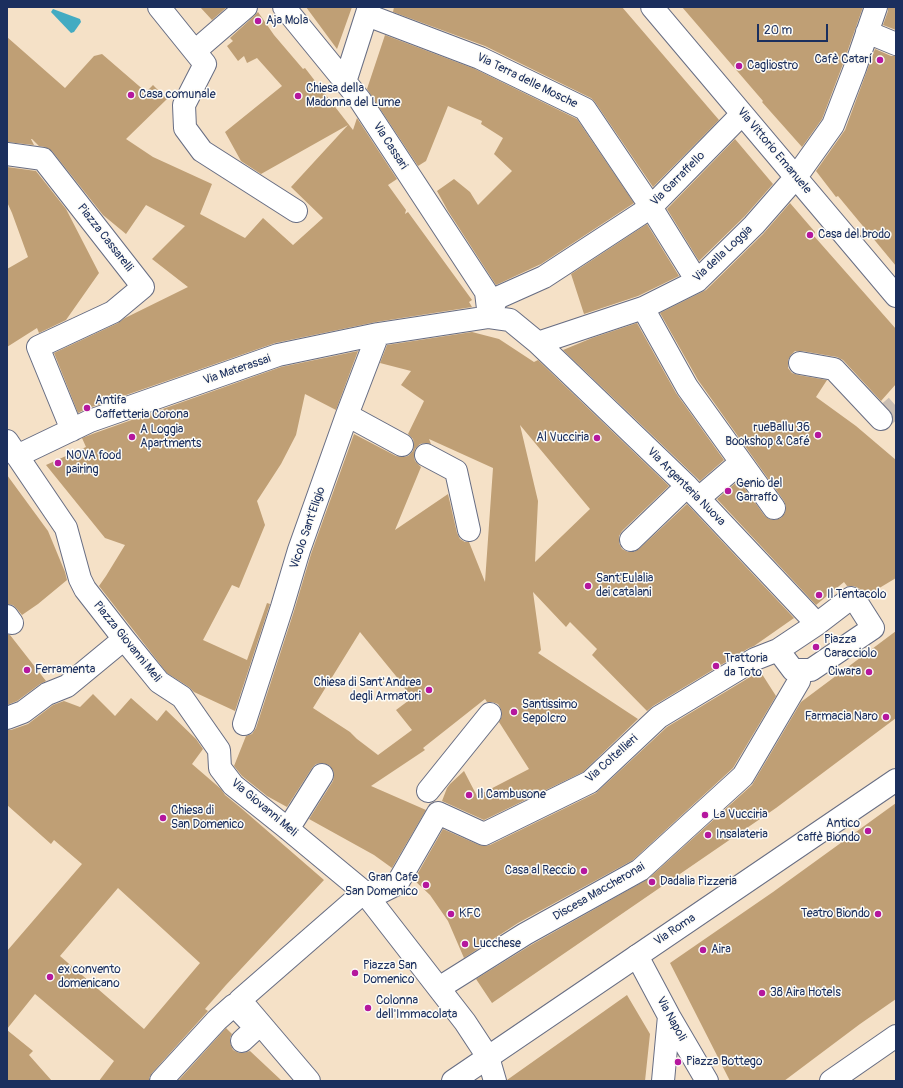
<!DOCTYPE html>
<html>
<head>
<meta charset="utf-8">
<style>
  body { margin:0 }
  #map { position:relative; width:903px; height:1088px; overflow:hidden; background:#f5e1c7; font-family:Pangolin,sans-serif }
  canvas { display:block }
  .frame { position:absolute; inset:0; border:8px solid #1b2f5e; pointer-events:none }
  .scale { position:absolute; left:757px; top:24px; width:71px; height:18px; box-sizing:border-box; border:2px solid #1b2f5e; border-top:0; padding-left:5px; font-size:12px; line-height:14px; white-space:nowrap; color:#1b2f5e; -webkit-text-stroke:3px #fdfcf7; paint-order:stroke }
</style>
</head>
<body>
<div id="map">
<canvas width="903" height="1088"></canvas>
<div class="frame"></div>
<div class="scale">20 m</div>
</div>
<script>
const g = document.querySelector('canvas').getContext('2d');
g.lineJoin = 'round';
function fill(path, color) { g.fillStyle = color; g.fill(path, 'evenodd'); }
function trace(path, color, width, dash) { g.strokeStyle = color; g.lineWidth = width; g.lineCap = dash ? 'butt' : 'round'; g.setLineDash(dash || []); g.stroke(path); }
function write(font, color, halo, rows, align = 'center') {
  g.font = font + ' Pangolin,sans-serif'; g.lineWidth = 3; g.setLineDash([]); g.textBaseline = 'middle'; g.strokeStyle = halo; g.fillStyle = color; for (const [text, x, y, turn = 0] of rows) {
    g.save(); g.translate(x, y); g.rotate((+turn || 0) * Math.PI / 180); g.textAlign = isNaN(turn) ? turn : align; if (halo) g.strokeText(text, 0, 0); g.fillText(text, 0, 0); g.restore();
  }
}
const water = new Path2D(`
  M53,9L80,19L81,22L74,32L71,33L51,12Z`);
const building = new Path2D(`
  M200,7H227L212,20Z
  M306,7H352L337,49Z
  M394,7H622L719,120L653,187L595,102L591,98L485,46L393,12Z
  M682,7H863L843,64L822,119L802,147L762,102L763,101Z
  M888,7H896V30L883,25L888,11Z
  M258,12L274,35L303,69L305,68L353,130L357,118L397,179L388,185L406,210L405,214L408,212L472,300L469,302L472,307L376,322L275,343L86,409L78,413L54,353L118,323L125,318L188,287L152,259L185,226L146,205L126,234L103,215L52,151L45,147L39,146L32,139H31L34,145L7,142V37L65,88L94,56L102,54L146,92L153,85L167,99L126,139L153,157L212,184L200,214L245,238L263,218L293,245L323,218L291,187L348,125L261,174L241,161L225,132L282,86L257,58L247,63L244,56L238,61L227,46L233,41L230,38L254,16Z
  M385,35L475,69L577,119L634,203L541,264L496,285L448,211L437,191L454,179L470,192L478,205L512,171L494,154L503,138L481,124L482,121L448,106L426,161L418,166L367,89Z
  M875,49L891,56H896V266L838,196L836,197L816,171L845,130Z
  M735,139L773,184L745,216L699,261L667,209Z
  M7,167L36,171L66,209L99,273L66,320L39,333L37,328L7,347V269L28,257L12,213L7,202Z
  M790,203L815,232L814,236L896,329V384L881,401L843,360L837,357L802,351H795L791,355L788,360V368L792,373L798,375L827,380L816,397L856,426L896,460V578L866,596L860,589L854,586H847L844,582L816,605L717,499L739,480L764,515L769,519L775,520L781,518L785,513L786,507L784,501L698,380L660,313L706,290L763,234Z
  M647,224L679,276L638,296L584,314L571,274Z
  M637,323L676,393L724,460L700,481L563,350L592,338Z
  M472,332L499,339L534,362L538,360L669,486L622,531L619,536V543L622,549L628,552H634L639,549L687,504L794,618L754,646L749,648L653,706L647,711L592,655L597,649L570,622L566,627L533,592L541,650L538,653L638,719L583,772L484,820L442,801L447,788L450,784L464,771L477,796L529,769L499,722L502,716L501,709L498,704L492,702H487L485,699L423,748L425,750L371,786L426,810L392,868L374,855L309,819L333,781L334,775L333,770L329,765L322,763L316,764L312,768L287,807L267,796L242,776L234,766L246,736L252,734L256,728L294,611L311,554L354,434L396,456L403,457L408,456L413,451L414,444L413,439L408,434L424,401L401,385L411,371L380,363L387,345ZM520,425L590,509L535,562L538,501ZM429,439L493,468L485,582L469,542H465L460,539L457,533L448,494L395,530L421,467L415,461L414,456L415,449L420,444L425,443L431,444ZM360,632L400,681H399L412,698L396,710L412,730L378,755L357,739L350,732L313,708Z
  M358,351L336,410L305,394L296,435L281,464L257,501L265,525L239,588L232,585L203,640L247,660L267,603L270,604L235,711L194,692L189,687L167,673L99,586L106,576L125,545L105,538L46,465L86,447L82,438L95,433L281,367Z
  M7,475L48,531L65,572L67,580L38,604L22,615L17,609L13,605L7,604Z
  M896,631V718L776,808L492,1003L476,979L531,945L648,879L752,785L801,702Z
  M7,634L10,635L46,681L40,684L17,701L7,705Z
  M760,671L776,696L733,768L633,860L518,923L464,958L448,921L430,895L414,880L443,829L479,845L484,846L490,845L596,793L667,727Z
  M93,694L115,716L131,698L157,721L166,710L196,739L203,749L192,764L221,789L225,795L241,808L324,880L226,985L205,1009L208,1011L152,1073L149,1078V1081H99L114,1061L35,994L7,1029V951L82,864L54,840L51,844L7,805V730H11L28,724L53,705L64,701L80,707ZM118,888L200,963L144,1029L60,956Z
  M896,803V999L860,1024L784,1081H730L670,963L773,892Z
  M627,995L650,1034L645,1081H507V1080Z
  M226,1028L232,1034L230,1038V1043L233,1050L239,1053H244L250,1051L282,1081H178Z
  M7,1030L33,1051L29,1055L52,1081H7Z`);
const streetTunnel = new Path2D(`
  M881,419L896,406`);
const street = new Path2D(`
  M159,7L205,64L184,105L185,128L202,151L296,211
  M284,7L360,100L486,292L489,317
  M652,7L896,296
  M367,15L480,58L585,109L651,207L697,281
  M867,32L896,44
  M195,51L246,7
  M345,82L369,7
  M7,154L43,159L143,287L113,312L38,347L72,430
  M643,308L687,387L774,508
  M489,317L497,298L544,277L651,207L742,114
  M538,343L643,308L697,281L754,225L796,177L833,125L855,68L876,7
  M800,363L834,369L881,419
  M347,415L402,445
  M7,441L66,528L80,579L85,589L124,639L159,682L182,697L219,750L220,768L233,785L288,829L364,892H381L397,884L438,813L484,834L590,782L659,717L755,659L778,650L817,624L851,598L859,606L873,628L811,670H793L778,650
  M426,455L456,471L469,530
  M17,456L90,421L278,355L378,334L489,317L510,320L538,343L560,364L687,486L817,624
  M699,498L741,462
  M631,540L687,486
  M7,616L12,623
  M7,718L23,712L47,694L67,686L124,639
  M244,724L282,607L299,550L347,415L378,334
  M428,791L490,714
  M288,829L322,775
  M637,956L669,1016L707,1081
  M439,988L525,934L640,870L743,776L799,681L801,670
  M161,1081L217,1020L234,1005L256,1028L242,1041
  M309,1081L240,1000L364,892L465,1022L488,1057L495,1081
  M663,1081L669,1016
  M831,1081L896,1036`);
const secondary = new Path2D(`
  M453,1081L896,780`);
const markers = [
  [258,21,4,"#b5179e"],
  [880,60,4,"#b5179e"],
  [739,66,4,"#b5179e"],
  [131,95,4,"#b5179e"],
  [298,96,4,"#b5179e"],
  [810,235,4,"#b5179e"],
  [87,408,4,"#b5179e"],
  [818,435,4,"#b5179e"],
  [132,437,4,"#b5179e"],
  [597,438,4,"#b5179e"],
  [58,463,4,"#b5179e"],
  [728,491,4,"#b5179e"],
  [588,586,4,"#b5179e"],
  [819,595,4,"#b5179e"],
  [816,647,4,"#b5179e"],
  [716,666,4,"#b5179e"],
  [27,670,4,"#b5179e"],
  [869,672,4,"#b5179e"],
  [429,690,4,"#b5179e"],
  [514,712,4,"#b5179e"],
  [886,717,4,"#b5179e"],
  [469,795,4,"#b5179e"],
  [705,815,4,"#b5179e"],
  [163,818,4,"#b5179e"],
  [868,831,4,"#b5179e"],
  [708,835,4,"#b5179e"],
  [584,871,4,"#b5179e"],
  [652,882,4,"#b5179e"],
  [426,885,4,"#b5179e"],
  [451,914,4,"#b5179e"],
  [878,914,4,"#b5179e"],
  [465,944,4,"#b5179e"],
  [703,950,4,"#b5179e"],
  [355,973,4,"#b5179e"],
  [50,977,4,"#b5179e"],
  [762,993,4,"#b5179e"],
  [368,1008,4,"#b5179e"],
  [678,1062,4,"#b5179e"]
];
const poiNames = [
  ["Aja Mola",266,21],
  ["Cafè Catarí",872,60,"right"],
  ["Cagliostro",747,66],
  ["Chiesa della",306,89],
  ["Madonna del Lume",306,103],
  ["Casa comunale",139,95],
  ["Casa del brodo",818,235],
  ["Antifa",95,401],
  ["Caffetteria Corona",95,415],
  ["rueBallu 36",810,428,"right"],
  ["Bookshop & Café",810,442,"right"],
  ["A Loggia",140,430],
  ["Apartments",140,444],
  ["Al Vucciria",589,438,"right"],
  ["NOVA food",66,456],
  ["pairing",66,470],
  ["Genio del",736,484],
  ["Garraffo",736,498],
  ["Sant'Eulalia",596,579],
  ["dei catalani",596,593],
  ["Il Tentacolo",827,595],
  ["Piazza",824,640],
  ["Caracciolo",824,654],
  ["Trattoria",724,659],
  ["da Toto",724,673],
  ["Ferramenta",35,670],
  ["Ciwara",861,672,"right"],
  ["Chiesa di Sant'Andrea",421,683,"right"],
  ["degli Armatori",421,697,"right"],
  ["Santissimo",522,705],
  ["Sepolcro",522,719],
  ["Farmacia Naro",878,717,"right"],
  ["Il Cambusone",477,795],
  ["Chiesa di",171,811],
  ["San Domenico",171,825],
  ["La Vucciria",713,815],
  ["Antico",860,824,"right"],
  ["caffè Biondo",860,838,"right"],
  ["Insalateria",716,835],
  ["Casa al Reccio",576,871,"right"],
  ["Gran Cafe",418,878,"right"],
  ["San Domenico",418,892,"right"],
  ["Dadalia Pizzeria",660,882],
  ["KFC",459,914],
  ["Teatro Biondo",870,914,"right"],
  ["Lucchese",473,944],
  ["Aira",711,950],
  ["Piazza San",363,966],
  ["Domenico",363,980],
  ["ex convento",58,970],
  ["domenicano",58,984],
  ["38 Aira Hotels",770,993],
  ["Colonna",376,1001],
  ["dell'Immacolata",376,1015],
  ["Piazza Bottego",686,1062]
];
const streetNames = [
  ["Via Terra delle Mosche",527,81,26],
  ["Via Cassari",390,146,57],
  ["Via Vittorio Emanuele",774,151,50],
  ["Via Garraffello",678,179,-45],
  ["Piazza Cassarelli",105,238,52],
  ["Via della Loggia",723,254,-43],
  ["Via Materassai",237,370,-19],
  ["Via Argenteria Nuova",686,487,45],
  ["Vicolo Sant'Eligio",308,528,-71],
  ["Piazza Giovanni Meli",127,642,51],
  ["Via Coltellieri",612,759,-42],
  ["Via Giovanni Meli",264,808,40],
  ["Discesa Maccheronai",599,892,-30],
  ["Via Roma",675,930,-34],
  ["Via Napoli",671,1019,61]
];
fill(water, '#43abc2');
fill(building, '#bf9f75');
trace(streetTunnel, '#c9bdb2', 22, [22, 11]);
trace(street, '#676d83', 24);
trace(secondary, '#676d83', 24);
trace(street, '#fff', 22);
trace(secondary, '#fff', 22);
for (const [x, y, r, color] of markers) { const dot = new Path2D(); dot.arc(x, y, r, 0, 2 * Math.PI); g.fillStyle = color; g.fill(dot); trace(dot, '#fdfcf7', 1.5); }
write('12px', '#1b2f5e', '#fdfcf7', poiNames, 'left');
write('12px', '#1b2f5e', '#fdfcf7', streetNames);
</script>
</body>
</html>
